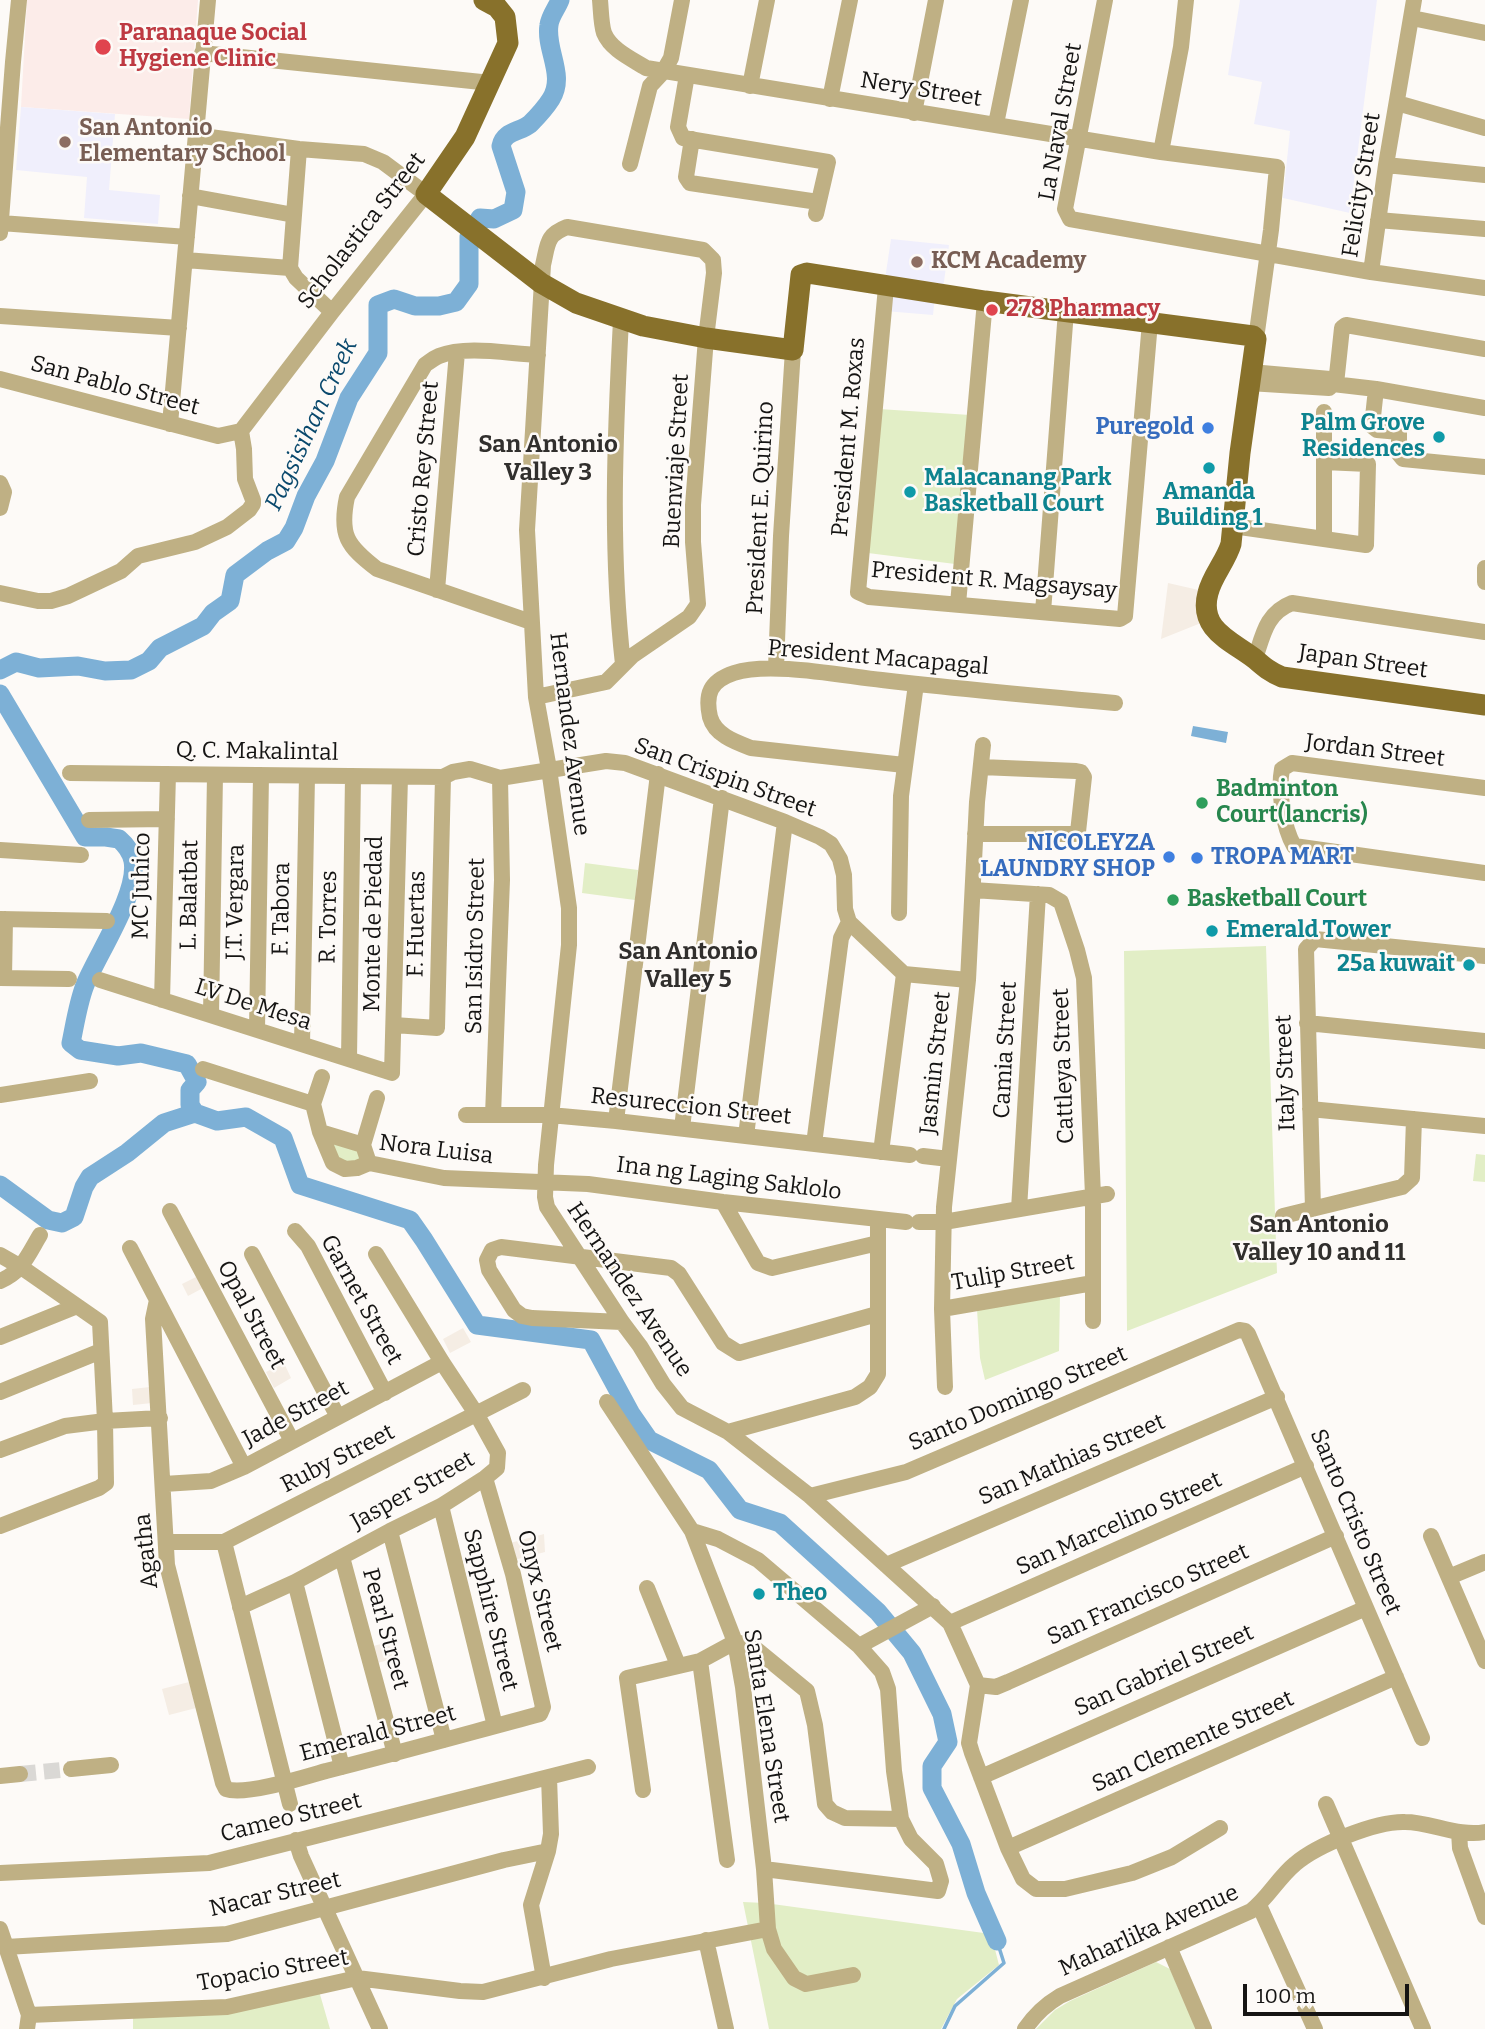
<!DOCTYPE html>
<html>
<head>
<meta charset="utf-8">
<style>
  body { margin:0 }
  #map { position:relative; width:1485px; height:2029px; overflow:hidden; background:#fdfaf7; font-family:Bitter,serif }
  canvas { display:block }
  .scale { position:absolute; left:1243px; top:1984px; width:166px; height:32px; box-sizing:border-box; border:4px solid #151413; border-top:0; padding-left:9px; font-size:21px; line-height:24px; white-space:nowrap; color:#151413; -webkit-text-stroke:5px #fdfaf7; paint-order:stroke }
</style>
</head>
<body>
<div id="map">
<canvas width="1485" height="2029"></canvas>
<div class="scale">100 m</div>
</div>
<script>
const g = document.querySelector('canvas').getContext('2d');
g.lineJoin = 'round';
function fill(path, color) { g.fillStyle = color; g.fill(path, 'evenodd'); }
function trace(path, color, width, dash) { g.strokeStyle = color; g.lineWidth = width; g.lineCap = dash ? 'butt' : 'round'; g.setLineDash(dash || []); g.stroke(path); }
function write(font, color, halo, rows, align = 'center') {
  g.font = font + ' Bitter,serif'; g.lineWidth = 5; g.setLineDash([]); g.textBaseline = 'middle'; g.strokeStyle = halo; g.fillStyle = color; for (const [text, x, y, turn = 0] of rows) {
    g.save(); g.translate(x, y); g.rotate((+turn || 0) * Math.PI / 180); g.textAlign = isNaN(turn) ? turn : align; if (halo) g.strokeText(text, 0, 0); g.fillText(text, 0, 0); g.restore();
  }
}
const commercial = new Path2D(`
  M27,0H198L189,119L21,107Z`);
const built = new Path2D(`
  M1168,583L1203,591L1201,623L1161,639Z
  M196,1277L203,1288L188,1296L182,1284Z
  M463,1328L471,1342L450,1353L443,1339Z
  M284,1363L291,1378L274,1388L266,1372Z
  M150,1387L152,1403L133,1405L132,1389Z
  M544,1534L545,1552L514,1560L510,1543Z
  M389,1642L393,1659L377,1663L373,1646Z
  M189,1682L196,1708L169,1715L162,1689Z`);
const education = new Path2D(`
  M1240,0H1377L1350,213L1283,198L1290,131L1254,124L1262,82L1228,75Z
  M21,107L115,114L109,190L160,195L158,224L84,218L87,177L16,170Z
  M891,239L949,245L943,289L885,279Z
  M887,292L935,296L933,315L885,311Z`);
const green = new Path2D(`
  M879,409L970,415L955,564L868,553Z
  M585,863L638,870L635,900L582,893Z
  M1266,946L1277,1273L1127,1331L1124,951Z
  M332,1137L356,1147L361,1156L357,1166L334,1157Z
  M1476,1154L1485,1155V1182L1473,1181Z
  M1060,1295L1059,1351L985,1380L980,1358L977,1309Z
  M743,1902L765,1903L991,1934L999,1965L957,1999L941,2029H769Z
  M1156,1962L1170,1969L1196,2029H1036L1055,2010L1070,2001Z
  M319,1991L330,2029H133V2017Z`);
const water = new Path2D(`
  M1193,726L1228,732L1226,743L1191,736Z`);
const stream = new Path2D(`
  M944,2029L955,2006L1004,1963L997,1941`);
const river = new Path2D(`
  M0,670L16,662L39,668L78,666L105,671L131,670L149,661L160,648L203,626L213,613L230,601L235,575L267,551L286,541L294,528L306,496L325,461L349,398L378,353V305L394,299L415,306H439L456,302L469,284V237L480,218L494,219L513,210L516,192L501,146C504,131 520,132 530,124C537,117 546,107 551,99C566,75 545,50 549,25C550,16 557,8 560,0
  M0,694L85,837H106L119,839C126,845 131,851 133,861C139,893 97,955 85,985C78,1003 75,1024 71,1043L80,1050L118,1056L141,1053L187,1064L197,1082L190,1090V1105L195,1113L217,1121L246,1117L283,1138L300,1185L410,1220L424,1240L477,1325L591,1340L631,1414L649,1440L709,1470L740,1510L780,1523L878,1612L912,1653L942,1714L948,1742L932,1766V1788L961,1844L976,1893L997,1941
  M0,1185L48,1220L62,1223L74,1217L84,1187L90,1177L127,1153L164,1123L195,1113`);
const minorTunnel = new Path2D(`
  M20,1774L71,1769`);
const minor = new Path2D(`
  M600,0C601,10 601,24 604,33C611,50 632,59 646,68L1161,152L1277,167L1271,230L1256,339
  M1105,0L1065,209L1070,219L1371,272L1485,288
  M1412,18L1485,33
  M202,53L491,83
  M687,75L678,127L683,138L828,162L816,214
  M750,86L767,0
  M830,99L850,0
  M1397,103L1485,128
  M914,113L936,0
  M996,124L1021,0
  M692,139L686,177L690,183L818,202
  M1161,152L1181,47L1186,0
  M630,164L650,86L663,72L671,58L682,0
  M1386,165L1485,175
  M190,196L294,215
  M1378,220L1485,229
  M1,223L187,237
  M0,233L13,62L19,0
  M185,260L290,268L296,278L332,312
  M290,268L299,149
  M1371,272L1386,165L1414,0
  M886,287L858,592L869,597L1120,619L1125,616L1150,322
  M0,316L179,328
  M621,320C615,435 610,550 623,664
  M0,379L218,436L241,431L332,312L426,194L383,162L364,154L299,149L195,135
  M1249,383L1329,388L1333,384L1330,379L1251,372
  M1333,384L1376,389L1485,408
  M1336,384L1342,328L1346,325L1485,349
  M1376,389L1372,426L1377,430L1399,432V454L1403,459L1485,467
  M170,424L208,0
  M0,483L4,492L0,508
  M1233,526L1366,545L1368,464L1324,462
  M1324,539V412
  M1485,568V582
  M437,590L457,352
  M0,593L38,601H51L68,596L121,571L138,556L195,542L227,527L249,510L253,504V500L245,479L244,449L241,431
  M958,604L985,301
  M1043,612L1066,311
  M531,622L377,569C347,546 339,535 347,497L425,365C429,362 434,358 439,356C467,345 509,354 538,355
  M1255,659C1263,635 1266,613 1292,603L1485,632
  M776,668L781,536L793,350
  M536,697L606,682L632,656L689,617L698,604L693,542V505L706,338L714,273L713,260L703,250L567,227C546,235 548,244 543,265L527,530L536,697L549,769L569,908V945L546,1165L545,1197L547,1207L622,1322L640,1346L663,1384L682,1408L728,1432L810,1496L950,1623L978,1685L969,1743L972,1753L1008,1848L1023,1879L1036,1889H1065L1132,1873L1172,1857L1220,1828
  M904,765L751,748C735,742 715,735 710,717C705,694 710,681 734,673C770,661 843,676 882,680C960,689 1037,696 1115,703
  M70,773L443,777
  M443,777L453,772L470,769L500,778L606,761L625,763L785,822L820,837L831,844L840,859L844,875L845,909L849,922L904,974L968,980
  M1485,788L1292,763L1282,769C1278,790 1283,827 1294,846L1485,873
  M89,820L167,819
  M975,834H1076L1078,832L1084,777L1081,772L1076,771L981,767
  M0,850L81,855
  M973,890L1049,895L1061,902L1077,950L1084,978L1093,1196V1321
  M899,913L901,796L916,684
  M0,919L107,921
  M0,978L69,979
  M4,978L5,919
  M100,980L392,1073L400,777
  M162,1000L168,774
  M211,1015L215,775
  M1307,1023L1485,1041
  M394,1025L437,1028L443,777
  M257,1030L261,775
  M302,1044L307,776
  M349,1059L353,776
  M203,1069L313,1104L320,1132L333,1163L345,1169L357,1168L369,1163L444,1178L588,1184L723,1202L906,1222
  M0,1095L90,1081
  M313,1104L322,1077
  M1310,1109L1485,1126
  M466,1115H550L616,1121L910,1155
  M493,1115L502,880L500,778
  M616,1121L658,774
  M682,1128L722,798
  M320,1132L363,1145
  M746,1136L785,822
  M814,1144L841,938L849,922
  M881,1152L904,974
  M923,1156L949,1159
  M369,1163L363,1145L377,1098
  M723,1202L758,1263L772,1268L878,1243
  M1019,1209L1038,894
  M1313,1209L1306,949L1315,939L1485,956
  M170,1211L292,1441
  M1283,1216L1402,1187L1412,1178L1414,1119
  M919,1222H944L1107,1194
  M295,1231L308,1246L385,1393
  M130,1248L244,1467
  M252,1254L338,1417
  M0,1255L21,1267L100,1322L105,1421L106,1483L99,1488L0,1526
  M0,1281C22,1272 28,1255 40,1235
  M157,1300L153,1319L167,1565L223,1783L226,1789C245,1796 305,1777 326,1771C398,1753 469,1733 540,1714L543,1707L513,1574L485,1478
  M942,1309L1093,1283
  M622,1322L532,1318L522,1316L514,1310L489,1270L487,1260L492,1250L501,1247L671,1268L679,1274L723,1343L739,1353L877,1314
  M0,1337L77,1306
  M945,1387L942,1309L944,1207L968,980L977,802L983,745
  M0,1392L101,1351
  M607,1402L692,1531L735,1642L743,1687L764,1869L768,1929L774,1949L794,1978L806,1984L853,1975
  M728,1432L855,1397L870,1387L878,1374V1220
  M0,1450L65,1426L105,1421L160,1418
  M164,1484L211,1481L244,1467L442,1362
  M810,1496L906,1472L1239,1330L1245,1331L1248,1334L1422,1738
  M441,1506L495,1726
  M390,1531L444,1740
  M692,1531L718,1539L758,1560L859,1646L882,1672L888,1689L894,1771L901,1819L911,1839L936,1864L941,1881L938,1891L764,1869
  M1431,1536L1485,1661
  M166,1542H224L523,1390
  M224,1542L290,1804
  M342,1557L395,1754
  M886,1565L1277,1397
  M1449,1577L1485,1562
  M295,1582L342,1767
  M647,1588L678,1665
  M240,1607L295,1582L390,1531L441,1506L485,1478L497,1468L498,1453L477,1415L442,1362L376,1254
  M950,1623L1306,1466
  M859,1646L933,1606
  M700,1661L727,1860
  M978,1685L996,1687L1008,1682L1336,1536
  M71,1769L111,1765
  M0,1776L20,1774
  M981,1777L1366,1608
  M643,1790L627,1678L700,1661L735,1642L746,1644L757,1650L807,1691L815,1725L825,1804L832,1812L845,1818L901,1819
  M1326,1804L1423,2029
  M1459,1832L1460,1848L1485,1917
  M296,1840L301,1856L380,2029
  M1008,1848L1396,1677
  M0,1873L209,1863L588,1767
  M1259,1905L1315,2029
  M0,1929L29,2015L27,2029
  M706,1940L726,2029
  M6,1947L227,1934L504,1860L548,1851
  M1169,1947L1204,2029
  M544,1978L531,1905L548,1851L551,1834L549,1777
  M29,2015L227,2007L357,1978L460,1991L483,1992L611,1959L768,1929
  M1025,2029C1035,2014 1045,2005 1060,1996L1251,1911C1268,1898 1278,1878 1295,1864C1317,1845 1376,1821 1405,1822C1431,1822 1458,1837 1485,1832`);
const major = new Path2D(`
  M484,0L497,7L505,17L508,43L465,137L426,194L541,283L576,303L643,326L706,338L793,350L801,275L807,273L985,301L1253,336L1256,339L1240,453L1231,544C1226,561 1212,576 1208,593C1198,630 1232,641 1255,659C1264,667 1270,672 1282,677L1485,705`);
const markers = [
  [103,47,9,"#e0444e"],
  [65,142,7,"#8d6e63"],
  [917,262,7,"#8d6e63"],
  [992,310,7,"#e0444e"],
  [1208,428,7,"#3f7fe0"],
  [1439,437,7,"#0f9aa8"],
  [1209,468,7,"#0f9aa8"],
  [910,492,7,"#0f9aa8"],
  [1202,803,7,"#2e9e5b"],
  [1169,857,7,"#3f7fe0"],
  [1197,858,7,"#3f7fe0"],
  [1173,900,7,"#2e9e5b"],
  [1212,931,7,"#0f9aa8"],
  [1469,965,7,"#0f9aa8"],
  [759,1594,7,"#0f9aa8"]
];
const healthNames = [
  ["Paranaque Social",119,34],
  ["Hygiene Clinic",119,60],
  ["278 Pharmacy",1006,310]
];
const streetNames = [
  ["Nery Street",921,90,9],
  ["La Naval Street",1061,122,-80],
  ["Felicity Street",1362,185,-81],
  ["Scholastica Street",362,231,-52],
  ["San Pablo Street",115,386,15],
  ["President M. Roxas",849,437,-85],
  ["Buenviaje Street",677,461,-87],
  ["Cristo Rey Street",424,469,-85],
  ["President E. Quirino",761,508,-87],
  ["President R. Magsaysay",994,581,5],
  ["President Macapagal",878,658,5],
  ["Japan Street",1363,662,8],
  ["Hernandez Avenue",569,734,83],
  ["Jordan Street",1375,751,7],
  ["Q. C. Makalintal",257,752,1],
  ["San Crispin Street",725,778,20],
  ["MC Juhico",142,886,-89],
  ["L. Balatbat",190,895,-89],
  ["J.T. Vergara",236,902,-89],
  ["F. Tabora",282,909,-89],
  ["R. Torres",329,917,-89],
  ["Monte de Piedad",374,924,-89],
  ["F. Huertas",417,924,-89],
  ["San Isidro Street",476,946,-89],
  ["LV De Mesa",253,1005,18],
  ["Camia Street",1006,1050,-87],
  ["Jasmin Street",936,1063,-84],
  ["Cattleya Street",1064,1066,-92],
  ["Italy Street",1286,1073,-92],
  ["Resureccion Street",691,1107,6],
  ["Nora Luisa",436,1150,7],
  ["Ina ng Laging Saklolo",729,1179,7],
  ["Tulip Street",1013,1273,-10],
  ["Hernandez Avenue",629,1290,56],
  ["Garnet Street",361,1300,61],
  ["Opal Street",251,1315,62],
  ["Santo Domingo Street",1018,1399,-23],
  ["Jade Street",296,1414,-28],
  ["Ruby Street",338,1459,-27],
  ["San Mathias Street",1072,1460,-23],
  ["Jasper Street",413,1491,-29],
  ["Santo Cristo Street",1355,1522,67],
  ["San Marcelino Street",1119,1524,-24],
  ["Agatha",147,1551,-96],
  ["Onyx Street",539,1591,76],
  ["San Francisco Street",1148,1595,-24],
  ["Sapphire Street",490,1610,76],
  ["Pearl Street",385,1629,75],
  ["San Gabriel Street",1164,1671,-24],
  ["Santa Elena Street",766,1726,81],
  ["Emerald Street",378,1734,-15],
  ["San Clemente Street",1193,1742,-24],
  ["Cameo Street",291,1818,-14],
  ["Nacar Street",275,1895,-13],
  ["Maharlika Avenue",1149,1931,-24],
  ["Topacio Street",273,1971,-10]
];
const educationNames = [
  ["San Antonio",79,129],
  ["Elementary School",79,155],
  ["KCM Academy",931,262]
];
const cultureNames = [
  ["Palm Grove",1425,424,"right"],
  ["Residences",1425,450,"right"],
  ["Malacanang Park",924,479],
  ["Basketball Court",924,505],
  ["Amanda",1209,493,"center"],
  ["Building 1",1209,519,"center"],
  ["Emerald Tower",1226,931],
  ["25a kuwait",1455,965,"right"],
  ["Theo",773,1594]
];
const shopNames = [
  ["Puregold",1194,428],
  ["NICOLEYZA",1155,844],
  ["LAUNDRY SHOP",1155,870],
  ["TROPA MART",1211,858,"left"]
];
const leisureNames = [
  ["Badminton",1216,790],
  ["Court(lancris)",1216,816],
  ["Basketball Court",1187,900]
];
const waterNames = [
  ["Pagsisihan Creek",312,425,-65]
];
const neighbourhoodNames = [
  ["San Antonio",548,445],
  ["Valley 3",548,473],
  ["San Antonio",688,952],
  ["Valley 5",688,980],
  ["San Antonio",1319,1225],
  ["Valley 10 and 11",1319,1253]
];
fill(commercial, '#fcece9');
fill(built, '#f5ede4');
fill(education, '#f0effc');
fill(green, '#e2eec6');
fill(water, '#7db0d6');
trace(stream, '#7db0d6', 3.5);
trace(river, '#7db0d6', 19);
trace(minorTunnel, '#dad8d5', 16, [16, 8]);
trace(minor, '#bfb084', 16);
trace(major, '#88712b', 21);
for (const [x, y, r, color] of markers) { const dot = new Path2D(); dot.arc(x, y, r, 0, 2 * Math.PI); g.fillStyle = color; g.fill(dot); trace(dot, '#fdfaf7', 2.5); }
write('bold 23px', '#be3a42', '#fdfaf7', healthNames, 'left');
write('23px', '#151413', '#fdfaf7', streetNames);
write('bold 23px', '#785e54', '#fdfaf7', educationNames, 'left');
write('bold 23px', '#0d838f', '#fdfaf7', cultureNames, 'left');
write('bold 23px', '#366cbe', '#fdfaf7', shopNames, 'right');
write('bold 23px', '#27864d', '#fdfaf7', leisureNames, 'left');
write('italic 24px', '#0a496d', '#fdfaf7', waterNames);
write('bold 24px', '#312f2d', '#fdfaf7', neighbourhoodNames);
</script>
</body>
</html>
